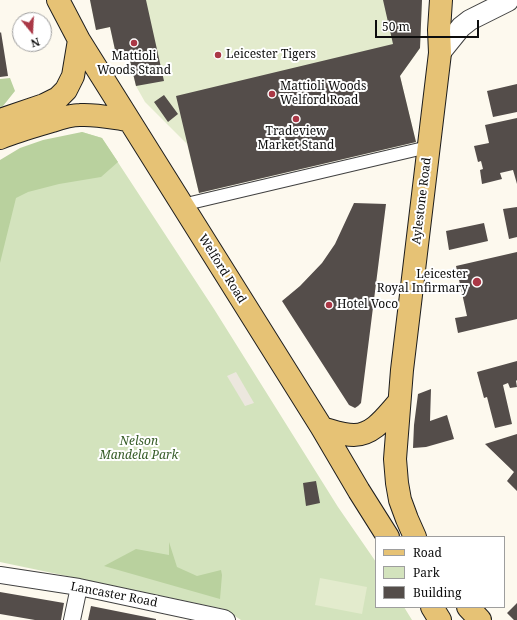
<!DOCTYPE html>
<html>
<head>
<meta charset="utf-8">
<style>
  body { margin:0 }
  #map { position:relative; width:517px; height:620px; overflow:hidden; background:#fdf9ee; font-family:"Noto Serif",serif }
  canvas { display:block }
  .legend { position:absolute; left:375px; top:536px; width:130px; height:72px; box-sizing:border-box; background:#fff; border:1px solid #9e9e9e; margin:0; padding:5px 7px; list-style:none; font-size:12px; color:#0d0d0d }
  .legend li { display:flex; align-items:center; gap:8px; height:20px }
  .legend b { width:20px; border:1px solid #9e9e9e }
  .north { position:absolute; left:12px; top:12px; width:40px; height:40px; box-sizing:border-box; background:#fff; border:1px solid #9e9e9e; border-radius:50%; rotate:162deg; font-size:11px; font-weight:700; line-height:16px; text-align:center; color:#0d0d0d }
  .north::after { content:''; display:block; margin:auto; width:14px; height:18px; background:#aa3846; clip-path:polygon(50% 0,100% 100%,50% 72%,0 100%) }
  .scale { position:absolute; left:375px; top:20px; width:104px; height:18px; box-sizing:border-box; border:2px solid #0d0d0d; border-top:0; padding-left:5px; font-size:12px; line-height:14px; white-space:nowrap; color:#0d0d0d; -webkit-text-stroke:3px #fff; paint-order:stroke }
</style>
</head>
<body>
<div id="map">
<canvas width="517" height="620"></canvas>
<ul class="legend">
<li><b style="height:5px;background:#e6c275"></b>Road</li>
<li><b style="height:11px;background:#d3e3bd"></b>Park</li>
<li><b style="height:11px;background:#544d4a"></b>Building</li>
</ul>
<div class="north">N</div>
<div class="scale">50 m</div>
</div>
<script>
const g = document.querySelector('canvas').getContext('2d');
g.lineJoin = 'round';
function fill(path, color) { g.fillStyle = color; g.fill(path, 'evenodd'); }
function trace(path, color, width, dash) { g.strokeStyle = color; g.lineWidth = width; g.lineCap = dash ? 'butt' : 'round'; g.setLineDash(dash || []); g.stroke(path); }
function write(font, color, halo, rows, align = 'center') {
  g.font = font + ' "Noto Serif",serif'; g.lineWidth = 4; g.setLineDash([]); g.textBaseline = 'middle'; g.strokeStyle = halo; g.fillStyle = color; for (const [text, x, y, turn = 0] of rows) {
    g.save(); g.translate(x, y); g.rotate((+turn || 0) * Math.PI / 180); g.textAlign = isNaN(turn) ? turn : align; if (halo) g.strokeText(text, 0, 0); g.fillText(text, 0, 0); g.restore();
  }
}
const green = new Path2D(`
  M82,132L102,138L214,309L338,507L376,562V607H404L412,620H241L224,609L0,562V168Z`);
const forest = new Path2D(`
  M10,78L15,91L3,106L0,107V79Z
  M82,132L102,138L118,162L101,177L59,184L28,192L16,198L0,263V160L20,148L43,140Z
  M169,542L177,567L197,576L221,570L222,575L220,599L104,566L136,549L169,555Z`);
const pitch = new Path2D(`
  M90,0H422L420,48L400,76L416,142L199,193L187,144L145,102L136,86L129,57L117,59L110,27L96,30Z
  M320,578L367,587L362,614L315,605Z`);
const plaza = new Path2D(`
  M236,372L254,403L245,406L227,376Z`);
const building = new Path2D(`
  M90,0H146L164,81L136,86L129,57L117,59L110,27L96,30Z
  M383,0H422L420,48L400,76L416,142L199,193L176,96L393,44Z
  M1,32L8,76L0,77V33Z
  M517,84V112L493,117L487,91Z
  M164,95L178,114L168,122L154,102Z
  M517,118V184L513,170L500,173L502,179L482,184L480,170L483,169L481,161L478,162L474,146L489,143L485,125Z
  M354,203L386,204L361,403L358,406L355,408L349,405L282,301L300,286L322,263L335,244Z
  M517,207V237L509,239L503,209Z
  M484,223L488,241L449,250L446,231Z
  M517,252V319L458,333L455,318L467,316L456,266Z
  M517,361V380L516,381L517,387L510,388L508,383L503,385L512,424L495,428L487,397L484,398L477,372Z
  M431,389L430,421L447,415L454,439L426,447L413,448L414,425L418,394Z
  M517,434V491L507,481L514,472L485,444Z
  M316,481L320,503L306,506L303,483Z
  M0,592L64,603L61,620H35L0,614Z
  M517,603V620H514L507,613Z
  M91,606L156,619V620H88Z`);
const pedestrian = new Path2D(`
  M182,205L428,147`);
const minor = new Path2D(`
  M0,575L79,587L224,618L227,620
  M72,620L79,587`);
const tertiary = new Path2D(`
  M440,53L461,27L470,20L508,1`);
const primary = new Path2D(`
  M58,0L79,40L322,428L359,491L388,537
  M0,120L44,105L58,98L66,90L73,76L79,40
  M0,138C17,131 35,126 52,121C61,118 70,115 80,115C96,114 113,118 128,120
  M322,428C333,431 343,435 354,435C374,435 387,415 399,402
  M415,537L407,519L400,500L397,483L395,459L402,370L440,53L439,30L441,0
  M432,607L440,620
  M468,607L480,620`);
const markers = [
  [134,43,4,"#aa3846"],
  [218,55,4,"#aa3846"],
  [272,94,4,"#aa3846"],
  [296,119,4,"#aa3846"],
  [477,282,5,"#aa3846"],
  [329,305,4,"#aa3846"]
];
const poiNames = [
  ["Leicester Tigers",226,55],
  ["Mattioli",134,57,"center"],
  ["Woods Stand",134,71,"center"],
  ["Mattioli Woods",280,87],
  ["Welford Road",280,101],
  ["Tradeview",296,132,"center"],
  ["Market Stand",296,146,"center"],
  ["Leicester",468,275,"right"],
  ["Royal Infirmary",468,289,"right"],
  ["Hotel Voco",337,305]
];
const streetNames = [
  ["Aylestone Road",422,201,-83],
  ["Welford Road",222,269,58],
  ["Lancaster Road",114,595,11]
];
const parkNames = [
  ["Nelson",139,442],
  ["Mandela Park",139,456]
];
fill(green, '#d3e3bd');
fill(forest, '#b9d19e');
fill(pitch, '#e3ebcd');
fill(plaza, '#ece7de');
fill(building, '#544d4a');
trace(pedestrian, '#404040', 14);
trace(minor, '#404040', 18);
trace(tertiary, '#404040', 22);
trace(primary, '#1e1e1e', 24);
trace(pedestrian, '#fff', 12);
trace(minor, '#fff', 16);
trace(tertiary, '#fff', 20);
trace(primary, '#e6c275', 22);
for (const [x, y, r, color] of markers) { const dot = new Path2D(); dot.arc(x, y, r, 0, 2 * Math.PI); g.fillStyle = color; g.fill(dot); trace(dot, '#fff', 1.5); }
write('12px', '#0d0d0d', '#fff', poiNames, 'left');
write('12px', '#0d0d0d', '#fff', streetNames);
write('italic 12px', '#355b26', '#fff', parkNames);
</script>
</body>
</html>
